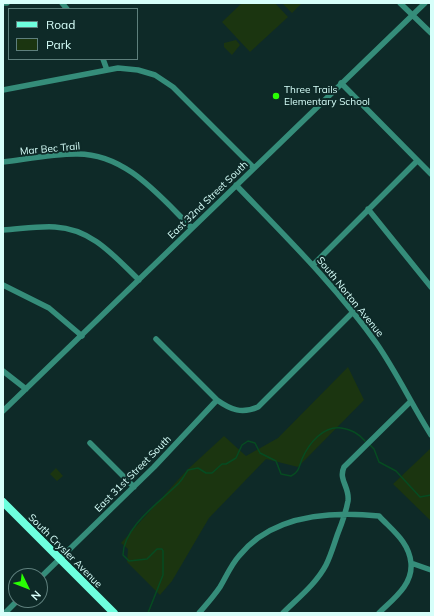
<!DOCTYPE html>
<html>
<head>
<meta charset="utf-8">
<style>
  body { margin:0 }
  #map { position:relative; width:434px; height:616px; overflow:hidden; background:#0e2a28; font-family:Mulish,sans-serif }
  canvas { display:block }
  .frame { position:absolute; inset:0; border:4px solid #d7fffa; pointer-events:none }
  .legend { position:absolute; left:8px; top:8px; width:130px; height:52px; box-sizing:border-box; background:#0e2a28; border:1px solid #5e7f7c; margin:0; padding:5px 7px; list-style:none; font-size:12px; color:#d7fffa }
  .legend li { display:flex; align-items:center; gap:8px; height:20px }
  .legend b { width:20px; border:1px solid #5e7f7c }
  .north { position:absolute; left:8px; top:568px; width:40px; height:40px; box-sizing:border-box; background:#0e2a28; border:1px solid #5e7f7c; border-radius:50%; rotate:133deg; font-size:11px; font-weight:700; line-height:16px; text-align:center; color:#d7fffa }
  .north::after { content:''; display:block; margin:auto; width:14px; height:18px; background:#29ff03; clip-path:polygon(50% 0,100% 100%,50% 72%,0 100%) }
</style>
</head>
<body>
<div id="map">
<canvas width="434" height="616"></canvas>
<div class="frame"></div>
<ul class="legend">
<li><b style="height:5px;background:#6effde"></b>Road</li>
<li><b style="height:11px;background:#1b3510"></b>Park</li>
</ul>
<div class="north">N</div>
</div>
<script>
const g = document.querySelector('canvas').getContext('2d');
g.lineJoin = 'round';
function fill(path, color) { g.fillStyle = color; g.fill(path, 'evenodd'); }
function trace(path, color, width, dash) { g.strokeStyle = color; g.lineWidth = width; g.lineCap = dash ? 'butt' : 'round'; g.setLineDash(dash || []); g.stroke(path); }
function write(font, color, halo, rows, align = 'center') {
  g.font = font + ' Mulish,sans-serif'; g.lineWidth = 4; g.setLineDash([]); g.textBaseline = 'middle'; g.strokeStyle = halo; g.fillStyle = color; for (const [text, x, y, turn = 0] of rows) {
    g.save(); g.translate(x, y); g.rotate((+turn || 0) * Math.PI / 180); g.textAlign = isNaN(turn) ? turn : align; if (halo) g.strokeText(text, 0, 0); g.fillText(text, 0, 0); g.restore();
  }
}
const green = new Path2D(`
  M242,3H275L288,17L250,52L222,22Z
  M282,3H302L292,13Z
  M236,40L240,45L232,55L224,47V43Z
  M348,367L364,400L298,467L266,459L209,518L172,581L160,595L127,562L128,549L121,543L187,470L224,436L246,456L278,438Z
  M431,448V521L393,484Z
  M56,468L63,476L57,481L50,474Z`);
const stream = new Path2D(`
  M370,445L374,449L379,462L396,471L420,497L431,495
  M148,613L163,575V551L162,549H157L147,559L129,561L123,555C123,527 161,501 179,483C183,479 185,474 188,470L198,468L206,473H212L222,464H226L236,458L242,445L248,441L255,443L260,453L276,461L281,474L291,476C299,472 299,467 302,459C309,443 323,426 341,428C352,430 358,433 365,441`);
const minor = new Path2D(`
  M3,3H7
  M62,3L67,9
  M400,3L431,33
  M103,59L107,70
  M341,83L431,174
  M3,90L118,68L138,70L155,75L173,87L254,168
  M3,162C27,159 52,154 76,154C126,153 160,197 192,228
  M236,185C285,236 336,286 377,344C397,373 412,405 431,435
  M368,209L431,287
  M3,230C20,229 38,226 55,227C92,229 114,256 139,280
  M313,265L417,161
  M3,285L49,308L82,336
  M156,339L217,400C231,410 242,414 258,407L353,312
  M3,371L26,389
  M3,411L425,3
  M90,443L134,487
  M40,578L154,467L217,400
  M5,613L18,600
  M199,613C206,605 214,596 220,587C226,577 231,565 239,556C272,515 330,511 379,516C393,531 409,542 411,563L431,570
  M283,613C298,598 316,584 326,565C331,555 334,544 338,533C342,523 346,512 348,501C350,487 338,480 344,467L410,402
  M379,613C393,599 413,585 411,563`);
const secondary = new Path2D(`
  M3,502L114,613`);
const markers = [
  [276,96,4,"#29ff03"]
];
const poiNames = [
  ["Three Trails",284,90],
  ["Elementary School",284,102]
];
const streetNames = [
  ["Mar Bec Trail",50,149,-5],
  ["East 32nd Street South",208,200,-44],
  ["South Norton Avenue",350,297,51],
  ["East 31st Street South",133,474,-45],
  ["South Crysler Avenue",65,551,45]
];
fill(green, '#1b3510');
trace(stream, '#064b21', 1.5);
trace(minor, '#358d7a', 5.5);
trace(secondary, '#6effde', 8);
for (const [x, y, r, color] of markers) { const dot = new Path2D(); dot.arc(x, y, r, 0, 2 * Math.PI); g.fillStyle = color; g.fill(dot); trace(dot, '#0e2a28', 1.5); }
write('10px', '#d7fffa', '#0e2a28', poiNames, 'left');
write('10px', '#d7fffa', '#0e2a28', streetNames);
</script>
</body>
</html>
